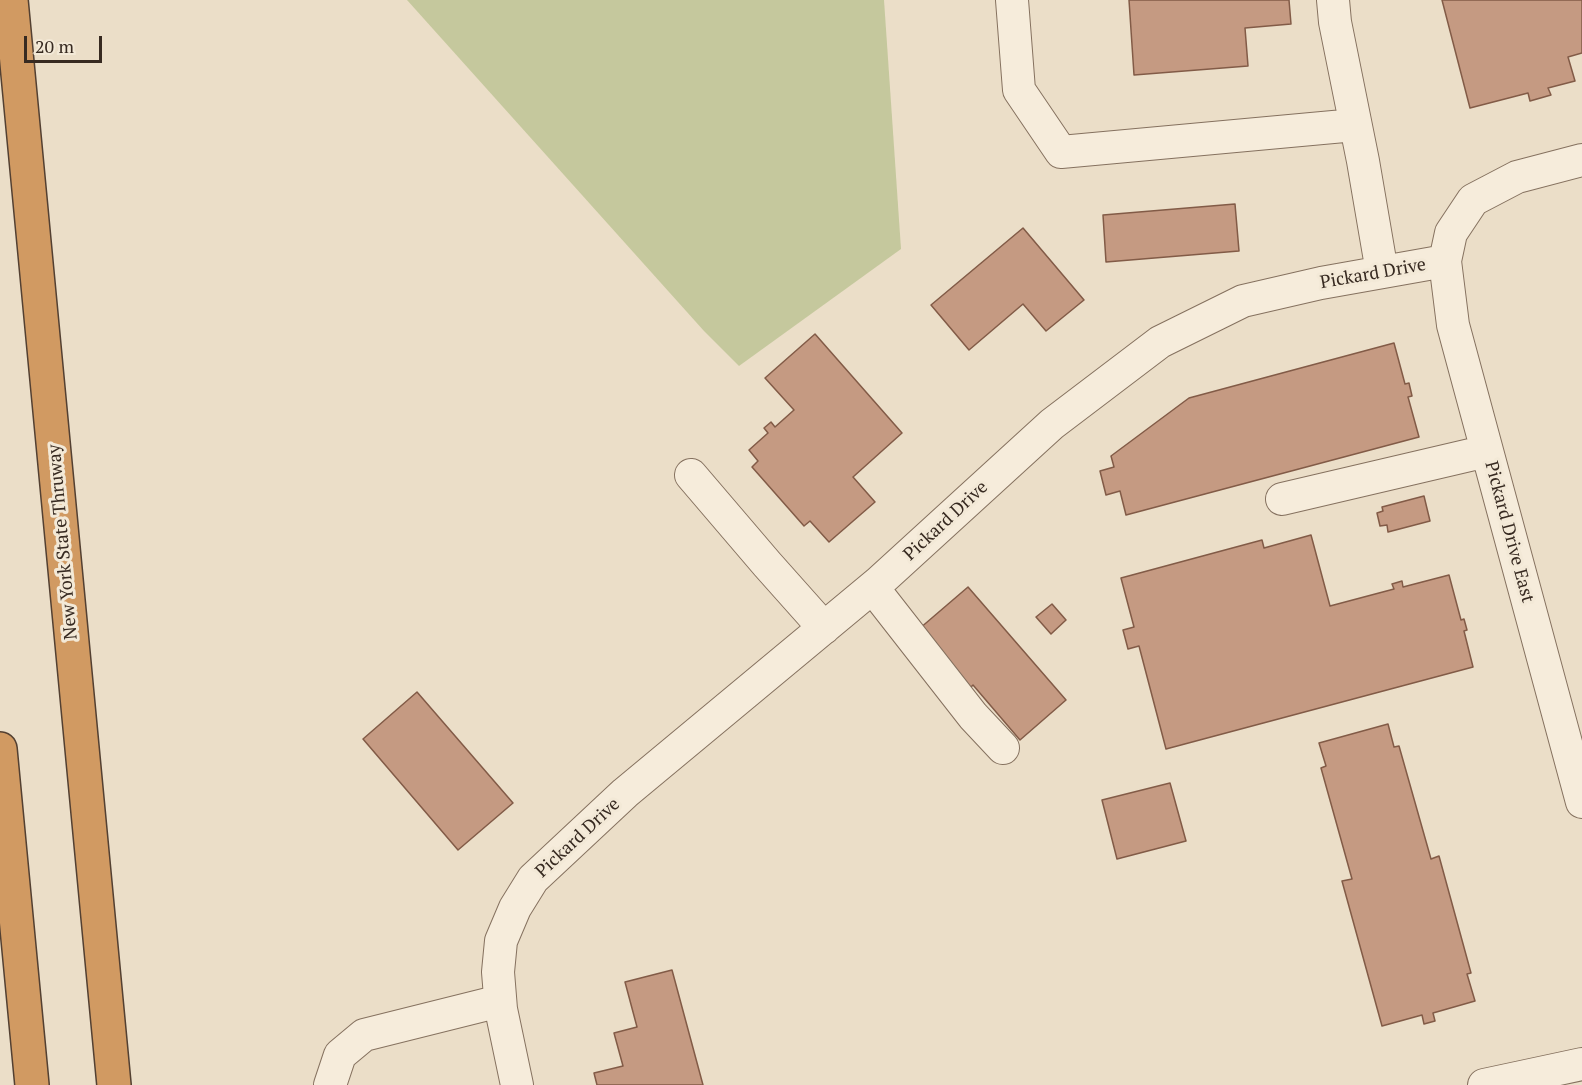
<!DOCTYPE html>
<html>
<head>
<meta charset="utf-8">
<style>
  body { margin:0 }
  #map { position:relative; width:1582px; height:1085px; overflow:hidden; background:#ebdec8; font-family:"PT Serif",serif }
  canvas { display:block }
  .scale { position:absolute; left:24px; top:36px; width:78px; height:27px; box-sizing:border-box; border:3px solid #372a21; border-top:0; padding-left:8px; font-size:18px; line-height:21px; white-space:nowrap; color:#372a21; -webkit-text-stroke:4px #f3e9d7; paint-order:stroke }
</style>
</head>
<body>
<div id="map">
<canvas width="1582" height="1085"></canvas>
<div class="scale">20 m</div>
</div>
<script>
const g = document.querySelector('canvas').getContext('2d');
g.lineJoin = 'round';
function fill(path, color) { g.fillStyle = color; g.fill(path, 'evenodd'); }
function trace(path, color, width, dash) { g.strokeStyle = color; g.lineWidth = width; g.lineCap = dash ? 'butt' : 'round'; g.setLineDash(dash || []); g.stroke(path); }
function write(font, color, halo, rows, align = 'center') {
  g.font = font + ' "PT Serif",serif'; g.lineWidth = 6; g.setLineDash([]); g.textBaseline = 'middle'; g.strokeStyle = halo; g.fillStyle = color; for (const [text, x, y, turn = 0] of rows) {
    g.save(); g.translate(x, y); g.rotate((+turn || 0) * Math.PI / 180); g.textAlign = isNaN(turn) ? turn : align; if (halo) g.strokeText(text, 0, 0); g.fillText(text, 0, 0); g.restore();
  }
}
const green = new Path2D(`
  M407,0H884L901,249L739,366L704,331Z`);
const building = new Path2D(`
  M1129,0H1289L1291,24L1245,28L1248,66L1134,75Z
  M1442,0H1582V53L1568,57L1575,81L1548,88L1551,95L1530,101L1528,93L1470,108Z
  M1235,204L1239,251L1106,262L1103,215Z
  M1023,228L1084,300L1046,331L1023,304L969,350L931,305Z
  M815,334L902,433L853,477L875,502L829,542L810,521L804,526L752,467L758,461L749,450L768,433L764,428L771,422L775,427L794,410L765,378Z
  M1394,343L1405,384L1409,383L1412,396L1408,397L1419,437L1126,515L1120,491L1106,495L1100,471L1114,467L1111,456L1189,398Z
  M1424,496L1430,521L1388,532L1387,525L1380,526L1377,513L1383,511L1382,507Z
  M1311,535L1330,606L1394,589L1392,584L1402,581L1403,587L1449,575L1461,620L1464,619L1467,630L1464,631L1473,667L1166,749L1139,646L1128,649L1123,630L1134,627L1121,578L1262,540L1264,548Z
  M968,587L1066,700L1020,740L973,685L970,688L919,629Z
  M1052,604L1066,620L1051,634L1036,617Z
  M417,692L513,803L458,850L363,739Z
  M1388,724L1394,747L1399,746L1431,859L1439,856L1471,973L1467,974L1475,1001L1433,1013L1435,1021L1424,1024L1422,1015L1382,1026L1342,881L1352,879L1321,768L1326,766L1319,743Z
  M1170,783L1186,841L1117,859L1102,800Z
  M672,970L703,1085H597L594,1073L623,1066L614,1033L637,1027L625,982Z`);
const minor = new Path2D(`
  M1012,0L1019,90L1061,152L1355,125
  M1333,0L1335,22L1363,161L1382,272
  M1582,160L1517,177L1473,200L1451,233L1445,261L1453,325L1582,802
  M691,475L767,564L824,628
  M1282,499L1487,451
  M873,588L973,716L1003,748
  M330,1085L340,1055L364,1035L500,1001
  M517,1085L501,1009L498,972L501,941L515,908L533,879L625,793L879,582L1052,424L1160,342L1243,301L1321,283L1445,261
  M1484,1085L1582,1064`);
const highway = new Path2D(`
  M11,0L114,1085
  M0,749L32,1085`);
const streetNames = [
  ["Pickard Drive",1373,274,-10],
  ["Pickard Drive",946,521,-43],
  ["Pickard Drive East",1509,532,75],
  ["New York State Thruway",63,542,-95],
  ["Pickard Drive",578,838,-43]
];
fill(green, '#c5c89d');
fill(building, '#c59a82');
trace(building, '#825b47', 1.5);
trace(minor, '#85715f', 34);
trace(highway, '#534032', 36);
trace(minor, '#f6ecdb', 32);
trace(highway, '#d19a62', 33);
write('18px', '#372a21', '#f3e9d7', streetNames);
</script>
</body>
</html>
